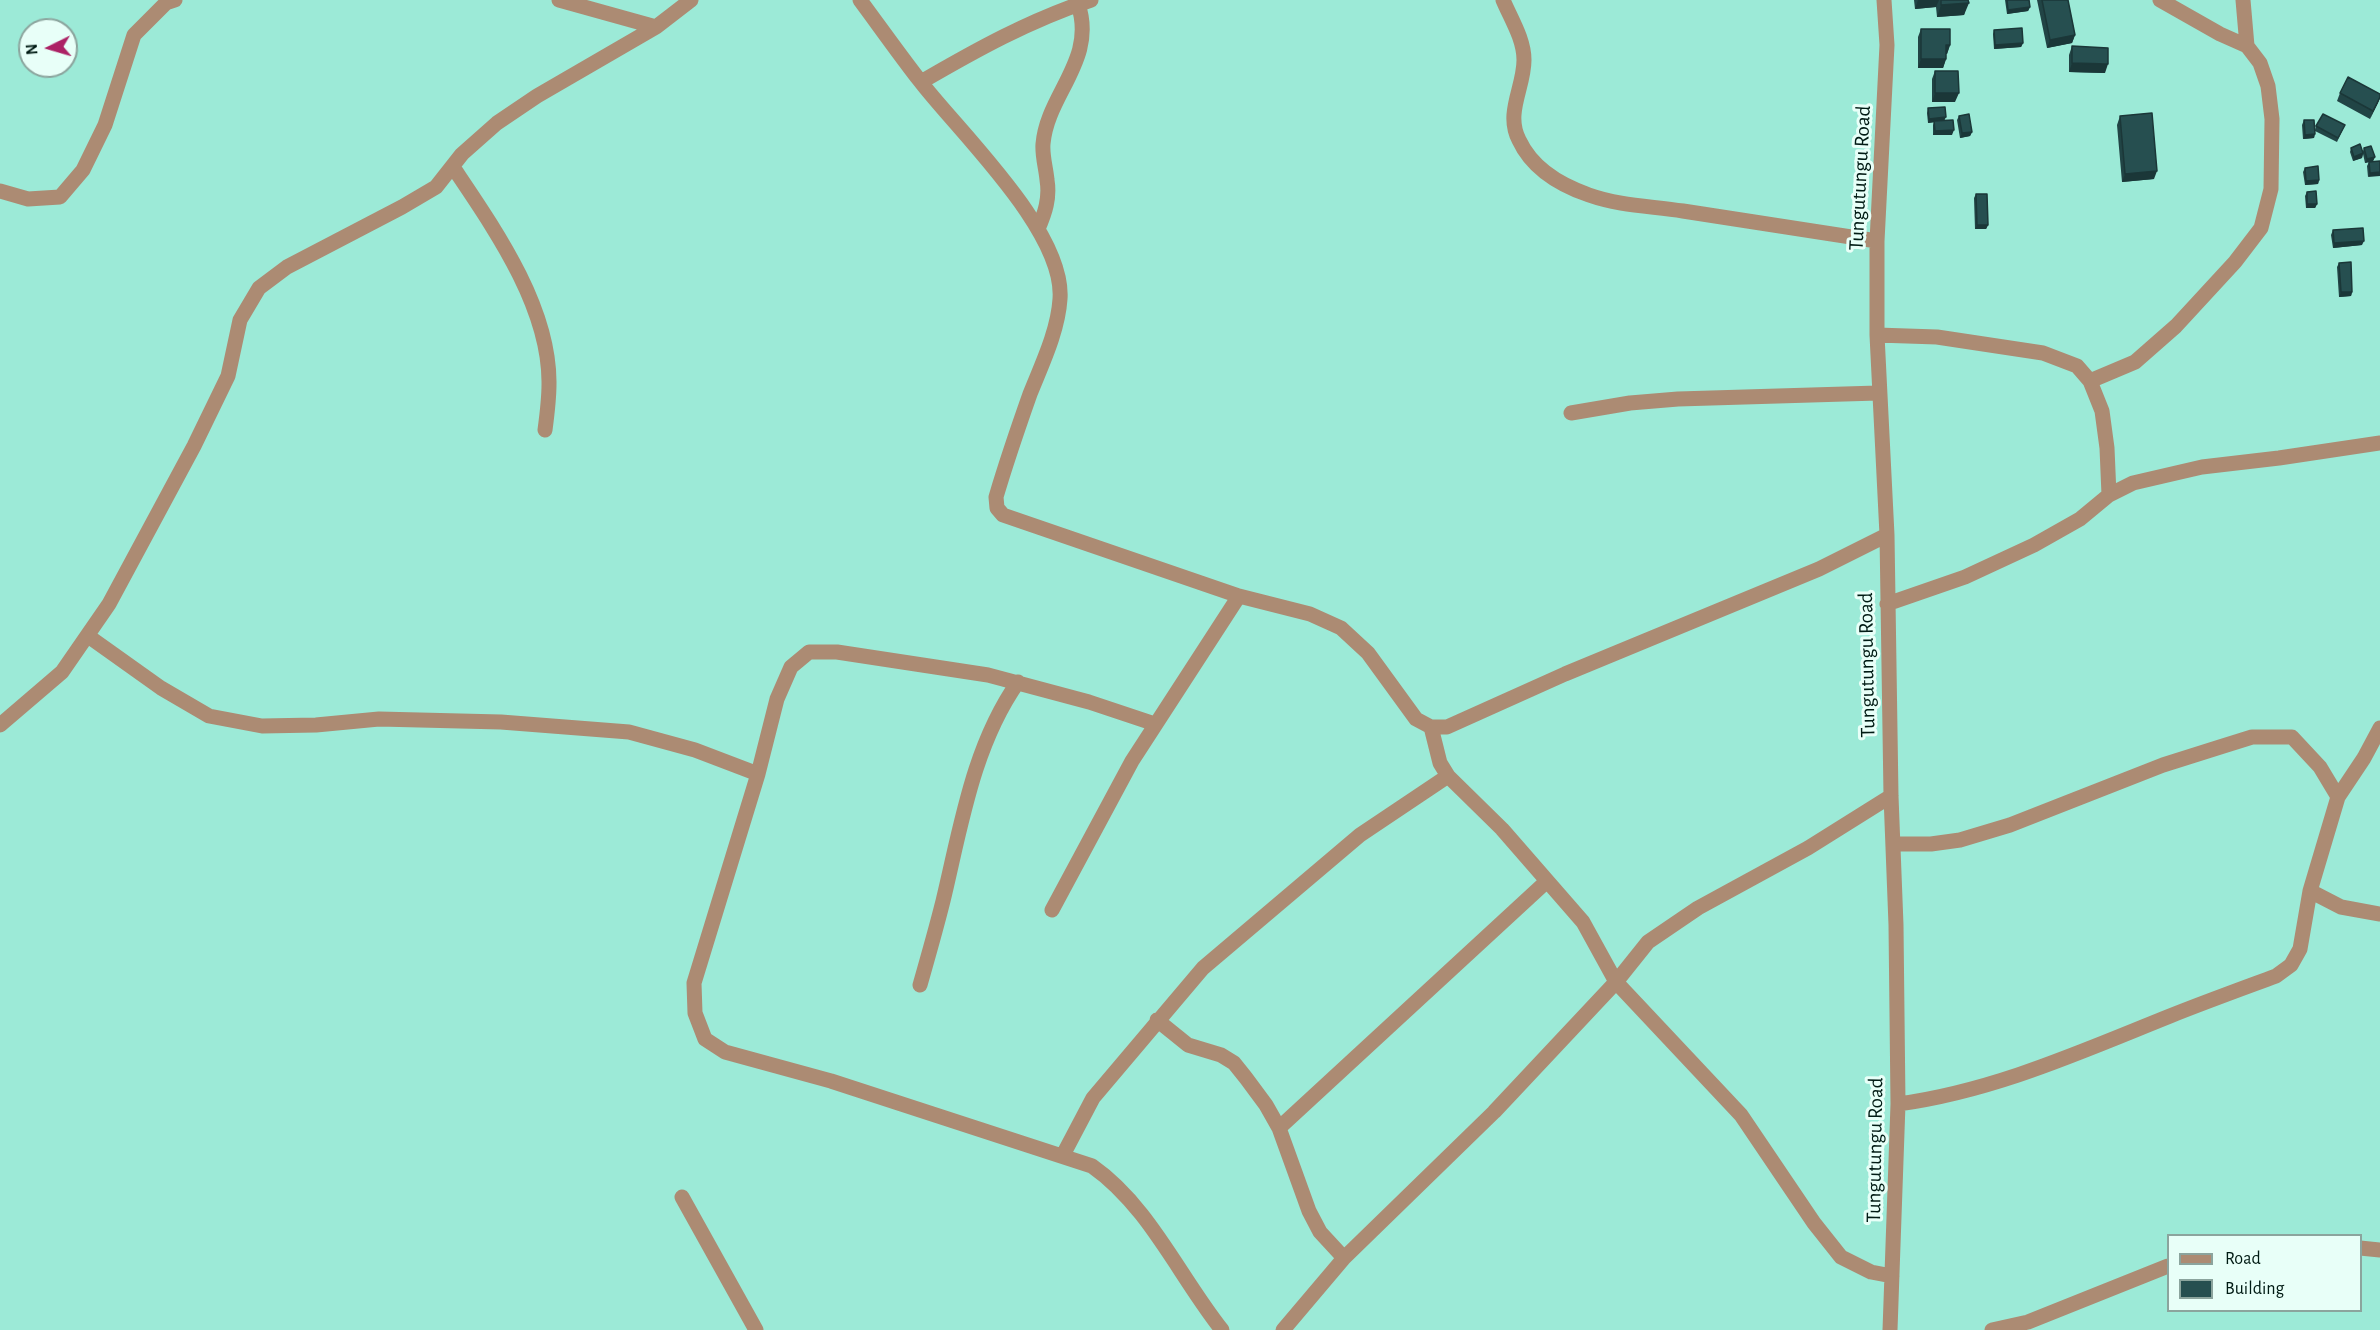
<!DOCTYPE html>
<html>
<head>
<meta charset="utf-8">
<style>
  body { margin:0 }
  #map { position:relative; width:2380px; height:1330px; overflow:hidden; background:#9cead7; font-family:"Alegreya Sans",sans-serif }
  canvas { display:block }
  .legend { position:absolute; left:2167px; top:1234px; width:195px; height:78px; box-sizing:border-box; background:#e8fff8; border:2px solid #8ba49d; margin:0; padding:8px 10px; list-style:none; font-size:18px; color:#001b14 }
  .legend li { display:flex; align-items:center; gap:12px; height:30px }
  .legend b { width:30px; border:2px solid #8ba49d }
  .north { position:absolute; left:18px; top:18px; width:60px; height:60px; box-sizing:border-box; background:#e8fff8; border:2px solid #8ba49d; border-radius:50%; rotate:265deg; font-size:16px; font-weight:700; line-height:24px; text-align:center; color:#001b14 }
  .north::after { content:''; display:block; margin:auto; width:21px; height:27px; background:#ac2265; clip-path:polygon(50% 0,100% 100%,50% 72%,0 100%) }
</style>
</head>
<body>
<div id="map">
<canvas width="2380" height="1330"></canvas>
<ul class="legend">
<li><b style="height:8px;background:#ac8b73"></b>Road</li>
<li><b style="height:16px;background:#264f50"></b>Building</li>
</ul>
<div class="north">N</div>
</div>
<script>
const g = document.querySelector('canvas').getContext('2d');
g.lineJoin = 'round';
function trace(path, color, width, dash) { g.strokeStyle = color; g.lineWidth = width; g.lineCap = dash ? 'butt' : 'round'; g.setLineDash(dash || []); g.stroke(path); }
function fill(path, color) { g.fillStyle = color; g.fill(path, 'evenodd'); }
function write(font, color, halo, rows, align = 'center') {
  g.font = font + ' "Alegreya Sans",sans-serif'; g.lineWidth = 6; g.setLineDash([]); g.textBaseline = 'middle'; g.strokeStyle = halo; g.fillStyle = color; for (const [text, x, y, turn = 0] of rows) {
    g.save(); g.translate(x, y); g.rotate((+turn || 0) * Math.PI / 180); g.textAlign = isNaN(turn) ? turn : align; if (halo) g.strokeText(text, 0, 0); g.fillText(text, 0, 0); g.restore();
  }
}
const street = new Path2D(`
  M559,0L656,27
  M860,0C880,27 899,54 920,81C959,132 1065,231 1060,299C1058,331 1042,364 1030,394C1018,428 1006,463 996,497L997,508L1003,515L1239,596L1310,614L1341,628L1368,653L1416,719L1431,727H1447L1565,674L1819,569L1887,535
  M1503,0C1511,19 1524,39 1524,60C1524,88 1505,113 1519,140C1532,168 1560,185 1589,195C1620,206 1651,206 1683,211C1748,221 1812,231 1877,241
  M1884,0L1887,45L1877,241V335L1887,535L1891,796L1896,925L1898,1104L1890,1330
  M2243,0L2247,46
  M921,82C976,50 1030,20 1091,0
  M453,167C494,228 550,307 549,384C549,399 547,415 545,430
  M0,191L28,199L60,197L83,170L105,125L134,35L166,3L175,0
  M1038,229C1045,213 1050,198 1047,180C1046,168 1042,156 1043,144C1047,94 1097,60 1078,4
  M1877,335L1937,337L2043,353L2077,366L2090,381L2102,411L2107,448L2109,495
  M2090,381L2135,362L2176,326L2235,262L2261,228L2271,189L2272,119L2268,86L2260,63L2247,46L2220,34L2160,0
  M1571,413L1630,403L1678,399L1878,393
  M1887,604L1965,577L2034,545L2080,519L2109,495L2133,483L2202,467L2279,458L2380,443
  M88,636L161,688L209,716L262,726L316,725L379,719L501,722L629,732L695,750L758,774
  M1155,724L1089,702L988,675L837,652H809L791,667L777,699L758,774L694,983L695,1013L705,1039L725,1052L831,1081L1092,1166C1149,1206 1179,1276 1222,1330
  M0,725L62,672L109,604L194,446L228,376L240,320L259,288L287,267L402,207L436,187L462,154L497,123L537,96L656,27L691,0
  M1431,727L1440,763L1448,776L1502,829L1583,922L1616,982L1741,1115L1814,1223L1841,1257L1871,1272L1892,1276
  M1893,844H1931L1960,840L2010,825L2163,765L2220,747L2252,737H2292L2320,767L2338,797
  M2310,891L2341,907L2380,914
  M1052,910L1132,761L1239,596
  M920,985C928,957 936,929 943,901C961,826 973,746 1018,682
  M1157,1020L1188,1045L1221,1055L1234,1063L1246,1078L1266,1105L1279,1128L1309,1211L1320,1232L1344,1258
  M1898,1104C1994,1091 2080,1052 2170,1016C2205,1002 2241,989 2276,976L2291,965L2300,949L2310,891L2338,797L2364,758L2380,728
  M1279,1128L1547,881
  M1063,1155L1093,1098L1203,968L1360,835L1448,776
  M682,1197L756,1330
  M2360,1248L2380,1250
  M1283,1330L1344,1258L1494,1112L1616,982L1648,942L1698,908L1808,848L1891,796
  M1992,1330L2028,1322L2168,1266`);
const wall = new Path2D(`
  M1914,0H1968L1964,15L1937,17L1936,7L1915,9Z
  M2005,0H2029L2030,7L2028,11L2007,14Z
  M2037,0H2068L2075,35L2072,43L2047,48Z
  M1921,29L1950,45L1947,54H1946V59L1943,68H1918V37Z
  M1994,30L2023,43L2021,47L1994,49L1993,34Z
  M2072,46L2105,73L2069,72V55Z
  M1935,71L1955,102H1932V79Z
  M2340,93L2380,94V98L2370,119L2337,101Z
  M1928,108L1945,120L1952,135H1933V125L1934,122L1928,123L1927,113Z
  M1959,116L1972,132L1970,136L1960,138L1957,120Z
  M2120,116L2154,179L2122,182L2117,125Z
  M2304,120L2315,130L2316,126L2343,129L2337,142L2315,131L2314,138L2303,139L2302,125Z
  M2351,148L2363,151L2364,148L2375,157L2373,161L2365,163L2363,154L2362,158L2353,161L2350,152Z
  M2380,161L2368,177L2367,166L2369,162Z
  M2305,168L2319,180L2318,184L2305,185L2303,172Z
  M2307,192L2317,204L2315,208H2306L2305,196Z
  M1976,194L1988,225L1986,229H1975L1974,198Z
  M2333,230L2362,245L2333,248L2331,235Z
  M2339,263L2352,292L2351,296L2339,297L2337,267Z`);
const shadedWall = new Path2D(`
  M1918,0H1939L1936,7L1915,9Z
  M1969,3L1964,15L1937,17L1941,5Z
  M2030,7L2028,11L2007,14L2008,10Z
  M2075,35L2072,43L2047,48L2050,40Z
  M2023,43L2021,47L1994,49L1995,45Z
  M1946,45H1950L1947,54H1943Z
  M1921,59H1946L1943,68H1918Z
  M2072,63L2108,64L2105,73L2069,72Z
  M1935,93H1959L1955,102H1932Z
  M2380,97L2378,103L2370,119L2373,111Z
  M1946,117L1944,121L1928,123L1929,119Z
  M1954,130L1952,135H1933L1935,131Z
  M1972,132L1970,136L1960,138L1962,133Z
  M2315,134L2314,138L2303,139L2305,135Z
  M2363,153L2362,158L2353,161L2354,157Z
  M2375,157L2373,161L2365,163L2367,159Z
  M2157,171L2154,179L2122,182L2125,174Z
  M2380,172V176L2368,177L2370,173Z
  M2319,180L2318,184L2305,185L2306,181Z
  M2307,204H2317L2315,208H2306Z
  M1977,225H1988L1986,229H1975Z
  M2364,241L2362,245L2333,248L2334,243Z
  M2341,292H2352L2351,296L2339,297Z`);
const building = new Path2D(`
  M1941,0H1968L1969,3L1941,5Z
  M2007,0H2029L2030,7L2008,10Z
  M2042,0H2068L2075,35L2050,40Z
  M2022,28L2023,43L1995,45L1994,30Z
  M1921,29H1950V45H1946V59H1921Z
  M2072,46L2108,48V64L2072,63Z
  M1935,71H1958L1959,93H1935Z
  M2348,77L2380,94V97L2373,111L2340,93Z
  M1945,107L1946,117L1929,119L1928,108Z
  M2152,113L2157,171L2125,174L2120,116Z
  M1969,114L1972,132L1962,133L1959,116Z
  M2323,114L2345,125L2338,138L2316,126Z
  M1953,120L1954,130L1935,131L1934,121Z
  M2304,120H2314L2315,134L2305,135Z
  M2360,144L2363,153L2354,157L2351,148Z
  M2371,146L2375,157L2367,159L2364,148Z
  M2380,161V172L2370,173L2369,162Z
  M2318,166L2319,180L2306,181L2305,168Z
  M2316,191L2317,204H2307V192Z
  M1976,194H1987L1988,225H1977Z
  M2363,228L2364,241L2334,243L2333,230Z
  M2351,262L2352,292H2341L2339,263Z`);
const streetNames = [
  ["Tungutungu Road",1860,178,-87],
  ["Tungutungu Road",1867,665,-91],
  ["Tungutungu Road",1875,1150,-89]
];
trace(street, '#ac8b73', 15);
fill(wall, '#214445');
fill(shadedWall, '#1b3738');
fill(building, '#264f50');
trace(building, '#1b3738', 1.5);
write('21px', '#001b14', '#e8fff8', streetNames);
</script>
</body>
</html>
